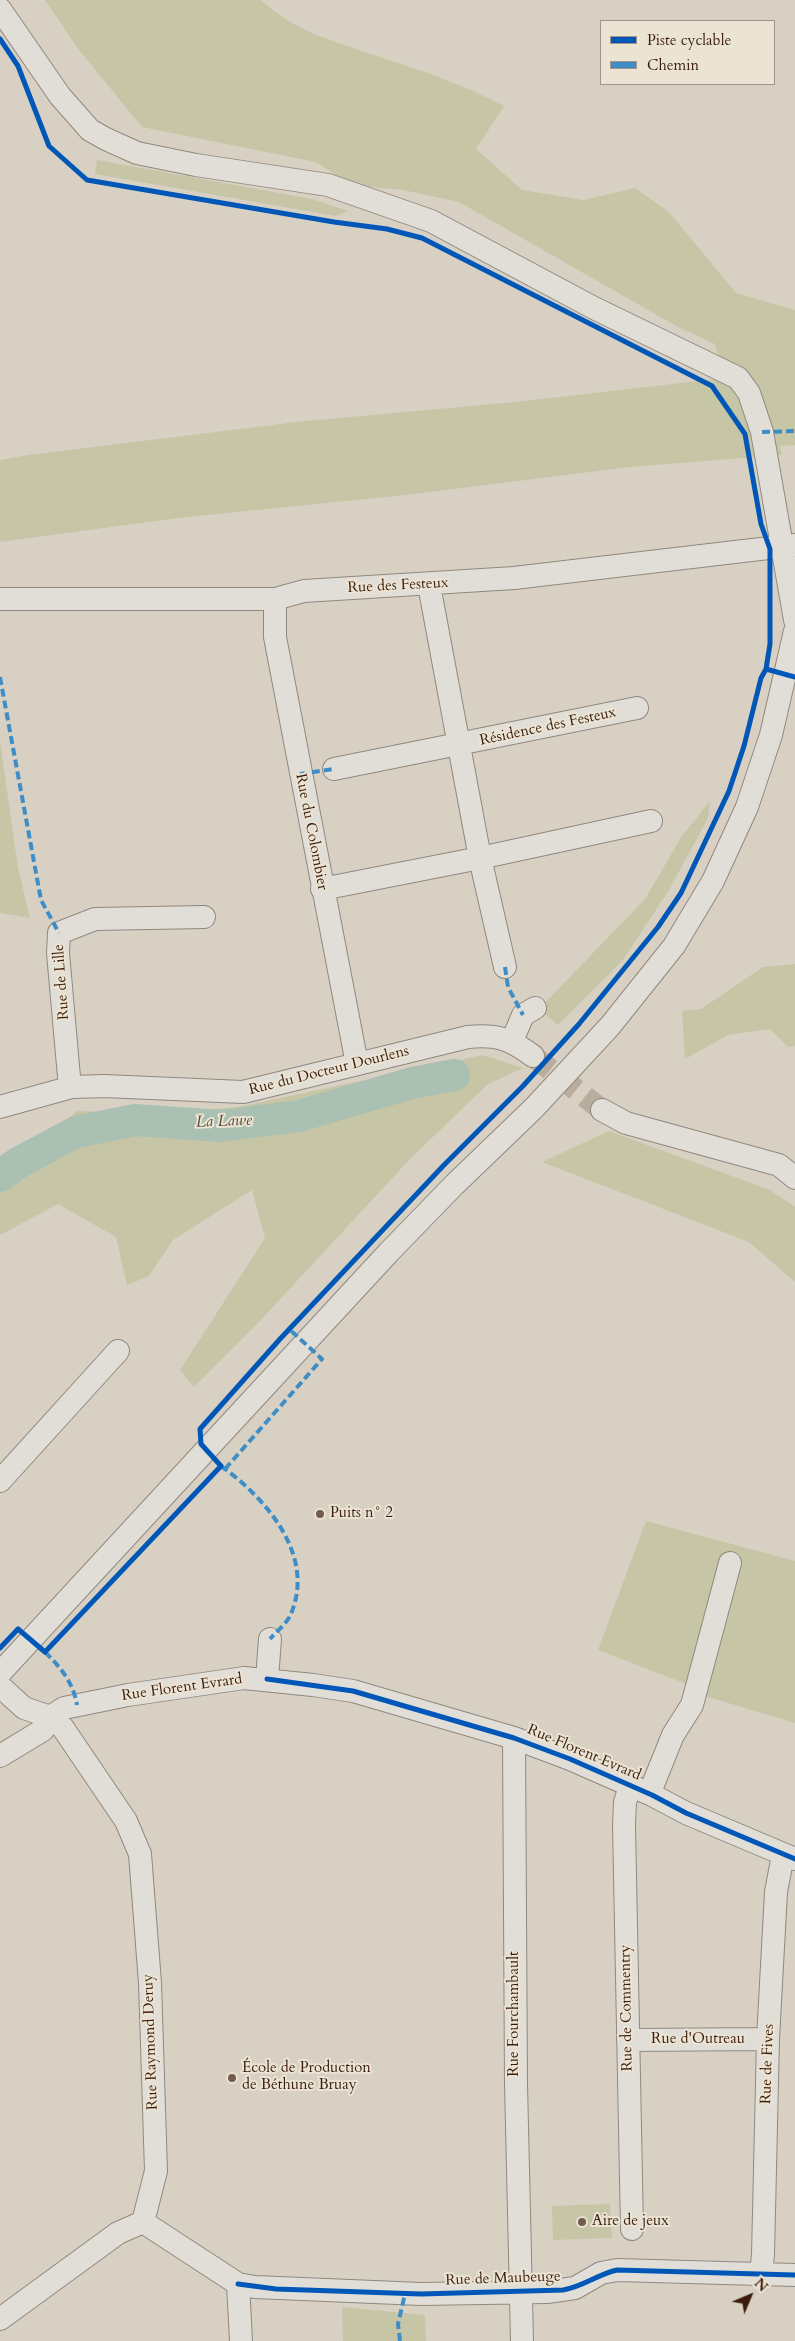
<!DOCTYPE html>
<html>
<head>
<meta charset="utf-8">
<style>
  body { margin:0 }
  #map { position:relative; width:795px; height:2341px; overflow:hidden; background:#d8d1c3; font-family:Cardo,serif }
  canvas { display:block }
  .legend { position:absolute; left:600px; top:20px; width:175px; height:65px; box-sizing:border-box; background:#ebe3d3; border:1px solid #a59483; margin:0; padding:6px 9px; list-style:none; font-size:15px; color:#3c1d0c }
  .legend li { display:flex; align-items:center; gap:10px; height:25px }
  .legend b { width:25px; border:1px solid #a59483 }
  .north { position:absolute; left:725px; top:2271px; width:50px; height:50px; -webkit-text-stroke:4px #ebe3d3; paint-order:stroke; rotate:45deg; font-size:14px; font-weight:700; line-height:20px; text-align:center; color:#3c1d0c }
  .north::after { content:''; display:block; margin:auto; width:18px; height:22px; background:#3c1d0c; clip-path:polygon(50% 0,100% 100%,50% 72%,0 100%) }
</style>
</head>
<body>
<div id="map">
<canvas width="795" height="2341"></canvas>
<ul class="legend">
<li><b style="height:6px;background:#0057b8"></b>Piste cyclable</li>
<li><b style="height:6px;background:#3e8dc6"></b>Chemin</li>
</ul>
<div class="north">N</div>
</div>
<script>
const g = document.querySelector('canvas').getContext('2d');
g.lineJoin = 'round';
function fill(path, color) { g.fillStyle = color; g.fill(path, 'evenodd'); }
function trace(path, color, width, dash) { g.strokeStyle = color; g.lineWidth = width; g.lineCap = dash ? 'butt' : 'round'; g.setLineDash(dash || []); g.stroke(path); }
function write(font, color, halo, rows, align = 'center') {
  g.font = font + ' Cardo,serif'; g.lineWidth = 4; g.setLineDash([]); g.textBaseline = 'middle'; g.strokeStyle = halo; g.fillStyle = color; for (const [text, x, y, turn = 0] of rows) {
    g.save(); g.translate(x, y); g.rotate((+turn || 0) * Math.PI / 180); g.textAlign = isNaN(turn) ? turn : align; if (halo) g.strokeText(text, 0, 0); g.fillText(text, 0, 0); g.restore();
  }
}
const green = new Path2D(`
  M45,0H261C293,31 339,43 380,57C422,71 465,85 504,106L476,149L522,190L583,200L635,188L669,212L736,293L795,310V445L780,446L782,455L630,467L406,495L178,518L0,542V460L29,455L296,422L515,402L725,378L715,344L678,327L459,202L403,190L350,185L316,162L142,127L79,50Z
  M97,160L312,199L348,211L336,216L95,174Z
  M0,741L18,868L30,918L0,913Z
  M710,801L708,818L669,890L623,960L558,1025L539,1009L645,899L682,836Z
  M795,964V1046L788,1047L770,1029L728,1035L685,1059L682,1011L701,1009L763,967Z
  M483,1055L523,1068L488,1084L410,1159L259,1322L194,1387L180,1370L265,1238L252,1190L173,1240L149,1276L127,1285L116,1237L58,1204L0,1235V1186L18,1182L76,1111L161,1113L238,1107Z
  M609,1131L770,1190L795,1207V1282L749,1242L542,1162Z
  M646,1521L795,1561V1723L695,1693L684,1683L598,1650Z
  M610,2204L612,2238L553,2240L552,2206Z
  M342,2307L425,2315L426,2341H343Z`);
const river = new Path2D(`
  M0,1176L18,1163L76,1132L135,1120L221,1126L299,1116L412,1083L454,1075`);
const minorTunnel = new Path2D(`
  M533,1056L602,1110`);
const minor = new Path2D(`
  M0,9L60,96L90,130L106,139L137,153L196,165L328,185L431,221L594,308L738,378L749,393L762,432L795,620
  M429,585L480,858L505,967
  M0,599H275L304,591L514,578L795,545
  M275,599V637L357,1064
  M334,769L637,708
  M322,889L480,858L651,821
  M512,1041L523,1015L535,1008
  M72,1087L69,1077L58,953L59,933L95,919L204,917
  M0,1107L72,1087L104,1086L243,1092L468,1037C497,1034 510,1039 533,1056
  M602,1110L626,1123L779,1165L795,1178
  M0,1481L118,1351
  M0,1673L389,1252L454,1185L534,1108L610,1026L674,946L713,881L747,807L771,735L795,631
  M267,1679L270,1639
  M0,1686L24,1708L50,1717L63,1728L126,1821L140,1854L150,1983L156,2171L143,2222
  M514,1738L516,2084L522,2341
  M0,1756L43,1730L50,1717L64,1708L128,1695L244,1678L313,1685L353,1691L514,1738L570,1759L652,1795L686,1813L795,1859
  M630,1787L625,1802L624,1825L632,2229
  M652,1795V1787L673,1735L692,1705L730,1563
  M628,2040L768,2039
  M143,2222L238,2284L255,2287L421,2294L547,2292L575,2288L601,2273L617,2270L795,2275
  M761,2274L763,2255L768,2039L776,1892L783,1855
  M238,2284L241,2341
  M0,2319L118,2233L143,2222`);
const quiet = new Path2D(`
  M762,432L795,431
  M0,677L41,900L59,933
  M300,774L334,769
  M505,967L508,987L523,1015
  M221,1466C267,1499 317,1557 290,1616C286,1624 276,1632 270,1639
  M225,1469L322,1359L289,1329
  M45,1652C61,1668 73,1682 77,1705
  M400,2341L398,2324L405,2294`);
const cycleway = new Path2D(`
  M0,39L18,66L49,146L87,180L334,222L387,229L422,238L712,386L745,434L761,524L770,549V644L766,669
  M0,1648L18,1629L45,1652L221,1466L201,1444L200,1429L280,1339L444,1165L523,1086L579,1024L658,927L681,893L729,791L744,746L761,678L766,669L795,677
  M267,1679L353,1691L514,1738L570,1759L652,1795L686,1813L795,1859
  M238,2284L276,2289L421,2294L563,2290C583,2287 598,2274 617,2270L795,2275`);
const markers = [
  [320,1514,5,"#735c4c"],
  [232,2078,5,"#735c4c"],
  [582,2222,5,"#735c4c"]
];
const streetNames = [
  ["Rue des Festeux",398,586,-3],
  ["Résidence des Festeux",548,727,-12],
  ["Rue du Colombier",311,832,79],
  ["Rue de Lille",62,982,-94],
  ["Rue du Docteur Dourlens",329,1071,-14],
  ["Rue Florent Evrard",182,1688,-8],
  ["Rue Florent Evrard",584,1753,23],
  ["Rue de Commentry",627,2008,-91],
  ["Rue Fourchambault",515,2014,-90],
  ["Rue d'Outreau",698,2040],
  ["Rue Raymond Deruy",151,2042,-92],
  ["Rue de Fives",768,2064,-88],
  ["Rue de Maubeuge",503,2279,-2]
];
const poiNames = [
  ["Puits n° 2",330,1514],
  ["École de Production",242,2069],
  ["de Béthune Bruay",242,2086],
  ["Aire de jeux",592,2222]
];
const waterNames = [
  ["La Lawe",224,1122,-2]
];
fill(green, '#c6c5a5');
trace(river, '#a9c0b2', 32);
trace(minorTunnel, '#b9ad9e', 22, [22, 11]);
trace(minor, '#90887f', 24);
trace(minor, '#e1ded7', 22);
trace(quiet, '#3e8dc6', 4, [8, 4]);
trace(cycleway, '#0057b8', 5);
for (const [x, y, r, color] of markers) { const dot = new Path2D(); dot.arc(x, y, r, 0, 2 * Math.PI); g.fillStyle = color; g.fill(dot); trace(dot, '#ebe3d3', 2); }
write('15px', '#3c1d0c', '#ebe3d3', streetNames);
write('15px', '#3c1d0c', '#ebe3d3', poiNames, 'left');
write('italic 16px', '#574c3b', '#ebe3d3', waterNames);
</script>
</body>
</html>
